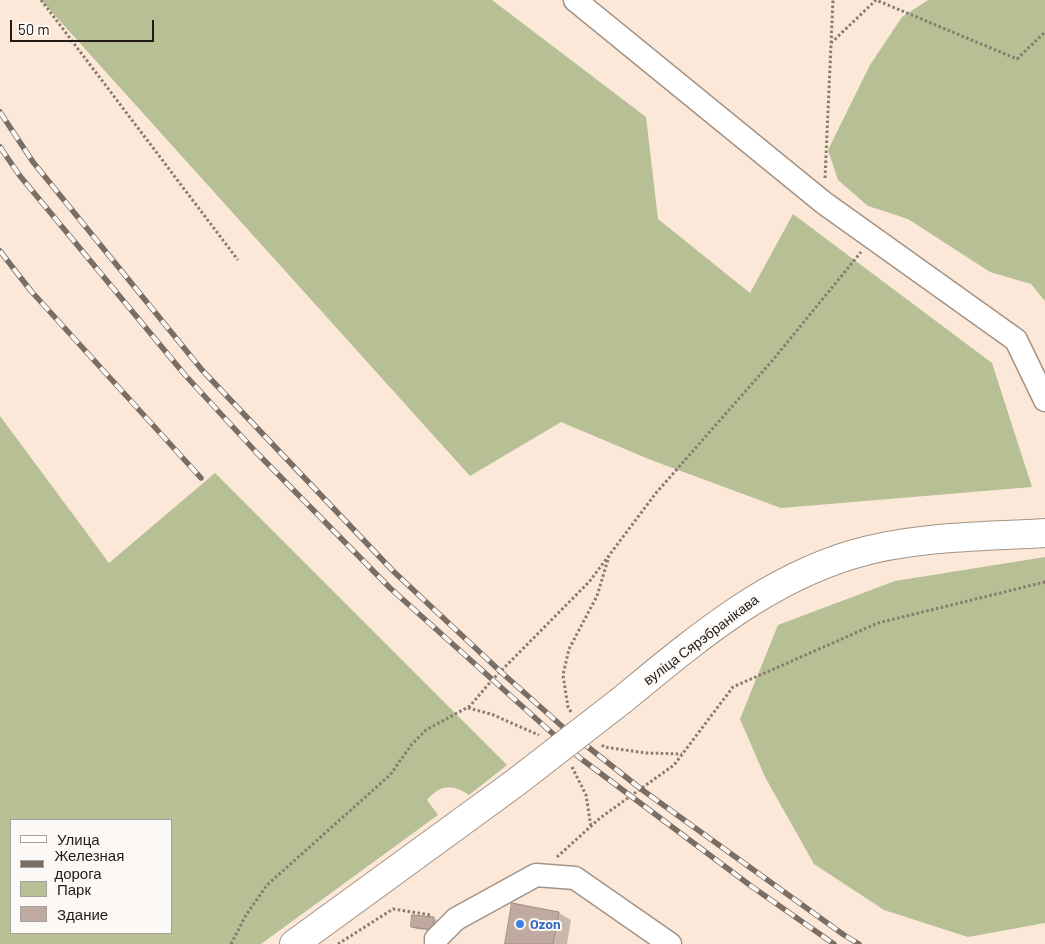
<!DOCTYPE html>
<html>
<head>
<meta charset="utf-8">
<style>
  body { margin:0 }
  #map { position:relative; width:1045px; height:944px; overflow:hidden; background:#fbe8d8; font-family:Barlow,sans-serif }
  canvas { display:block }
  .legend { position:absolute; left:10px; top:819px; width:162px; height:115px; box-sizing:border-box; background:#fcf8f5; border:1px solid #a5a09b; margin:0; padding:6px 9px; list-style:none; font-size:15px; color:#221b15 }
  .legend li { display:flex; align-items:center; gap:10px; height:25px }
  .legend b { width:25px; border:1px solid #a5a09b }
  .scale { position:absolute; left:10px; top:20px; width:144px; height:22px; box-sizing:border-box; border:2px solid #221b15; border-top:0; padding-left:6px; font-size:15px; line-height:18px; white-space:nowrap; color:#221b15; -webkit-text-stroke:4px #fcf8f5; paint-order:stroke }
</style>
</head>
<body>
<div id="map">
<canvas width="1045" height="944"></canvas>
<ul class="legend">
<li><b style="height:6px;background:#fff"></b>Улица</li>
<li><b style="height:6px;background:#7a6e64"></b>Железная дорога</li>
<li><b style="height:14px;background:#b7bf95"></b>Парк</li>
<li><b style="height:14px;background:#c0aa9f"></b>Здание</li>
</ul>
<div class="scale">50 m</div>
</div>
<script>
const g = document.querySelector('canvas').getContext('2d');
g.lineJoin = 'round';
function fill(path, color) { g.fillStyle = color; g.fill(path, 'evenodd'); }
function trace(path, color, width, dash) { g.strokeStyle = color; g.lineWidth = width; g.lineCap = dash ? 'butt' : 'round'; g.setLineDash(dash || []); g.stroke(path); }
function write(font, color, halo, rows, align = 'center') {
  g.font = font + ' Barlow,sans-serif'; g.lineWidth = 4; g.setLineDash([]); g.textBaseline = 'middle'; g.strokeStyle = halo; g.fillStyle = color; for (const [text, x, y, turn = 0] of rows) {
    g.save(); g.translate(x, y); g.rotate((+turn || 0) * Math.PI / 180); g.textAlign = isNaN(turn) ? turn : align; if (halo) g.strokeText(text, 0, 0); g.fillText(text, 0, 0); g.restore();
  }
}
const green = new Path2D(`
  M41,0H492L646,117L658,219L750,293L793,214L992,363L1032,487L781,508L651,460L561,422L470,476Z
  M928,0H1045V301L1031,284L990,272L908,219L868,206L838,180L828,150L870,65L902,17Z
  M0,416L109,563L215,473L507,765L469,795C453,784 441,784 427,800L438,815L261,944H0ZM11,820H171V933H11Z
  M1045,557V923L968,937L884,910L814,864L765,777L740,719L778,625L895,581Z`);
const shadow = new Path2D(`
  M513,905L559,913L571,920L567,944H508Z
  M434,918L437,920L436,931L416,929L413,927Z`);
const building = new Path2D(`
  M512,903L559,912L553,944H505Z
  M412,915L434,917L433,930L411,927Z`);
const path = new Path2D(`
  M41,0L238,260
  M831,43L876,0L1017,59L1045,32
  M825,178L833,0
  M468,708L491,714L539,735
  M571,712L568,707L563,675L569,649L597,596L609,556
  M602,745L604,747L646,753L682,754
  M572,767L586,795L591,827
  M557,857L600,818L674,765L733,687L878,623L1045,582
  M231,944L246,915L267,885L390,775L412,744L426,730L470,706L492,680L589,582L656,493L772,361L861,252
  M338,944L393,909L431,915`);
const street = new Path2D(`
  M575,0L824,203L1016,340L1045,400
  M436,944V939L456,919L536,875L575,878L670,944`);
const secondary = new Path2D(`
  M622,700C694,641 763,581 854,554C915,536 982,537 1045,533
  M294,944L515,783`);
const rail = new Path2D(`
  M0,112L33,162L202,370L393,571L501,672L564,728L641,789L844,935L859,944
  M0,147L20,176L185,375L256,452L390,588L580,758L751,886L834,944
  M0,251L31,291L201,478`);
const secondaryBridge = new Path2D(`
  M515,783L622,700`);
const markers = [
  [520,924,5,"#3f7fe0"]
];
const streetNames = [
  ["вуліца Сярэбранікава",701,640,-37]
];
const shopNames = [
  ["Ozon",530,924]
];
fill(green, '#b7bf95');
fill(shadow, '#0003');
fill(building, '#c0aa9f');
trace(building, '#9f8b80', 1);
trace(street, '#a49384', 25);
trace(secondary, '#a49384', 30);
trace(path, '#877b70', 3, [2.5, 2.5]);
trace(street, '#fff', 22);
trace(secondary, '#fff', 28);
trace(rail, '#7a6e64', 5.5);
trace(rail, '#fcf8f5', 4, [11]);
trace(secondaryBridge, '#a49384', 30, []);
trace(secondaryBridge, '#fff', 28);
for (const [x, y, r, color] of markers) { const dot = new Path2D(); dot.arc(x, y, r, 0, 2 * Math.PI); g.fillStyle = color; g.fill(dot); trace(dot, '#fcf8f5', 2); }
write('14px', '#221b15', '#fcf8f5', streetNames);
write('bold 14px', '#366cbe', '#fcf8f5', shopNames, 'left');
</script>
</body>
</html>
